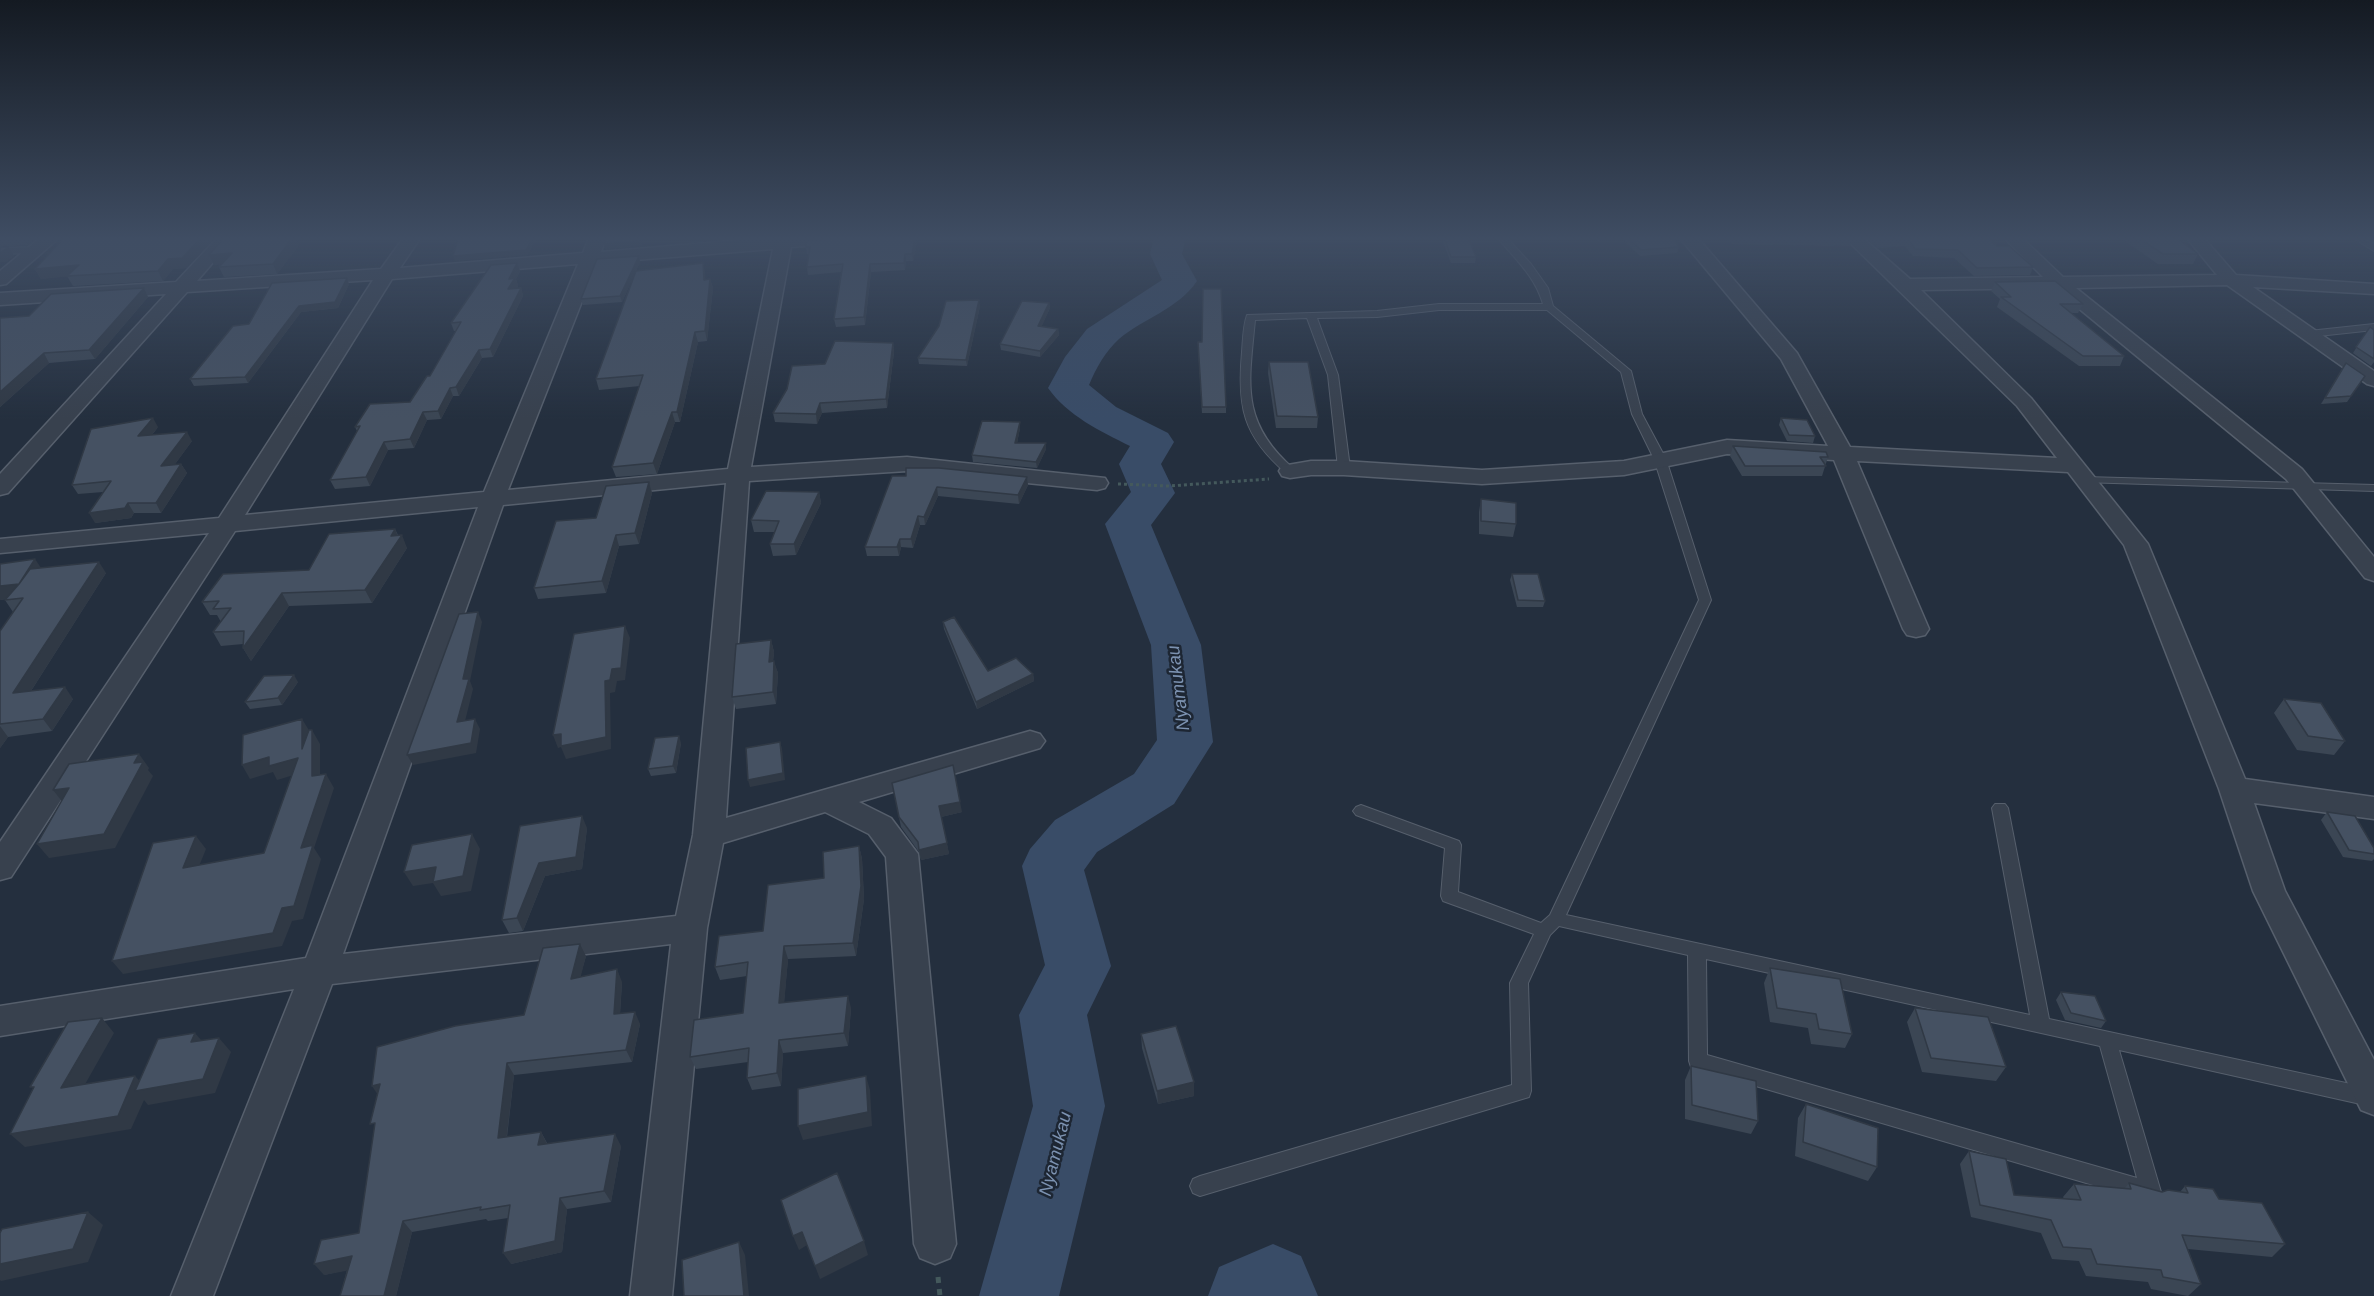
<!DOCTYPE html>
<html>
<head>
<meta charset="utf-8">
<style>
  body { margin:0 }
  canvas { display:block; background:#242f3e }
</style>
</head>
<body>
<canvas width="2374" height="1296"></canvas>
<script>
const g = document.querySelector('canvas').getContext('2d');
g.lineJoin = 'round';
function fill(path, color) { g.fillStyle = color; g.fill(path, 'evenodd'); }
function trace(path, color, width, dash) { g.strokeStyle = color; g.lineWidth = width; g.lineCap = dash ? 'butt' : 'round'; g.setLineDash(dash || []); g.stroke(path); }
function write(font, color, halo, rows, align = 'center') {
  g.font = font + ' Helvetica,sans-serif'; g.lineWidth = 5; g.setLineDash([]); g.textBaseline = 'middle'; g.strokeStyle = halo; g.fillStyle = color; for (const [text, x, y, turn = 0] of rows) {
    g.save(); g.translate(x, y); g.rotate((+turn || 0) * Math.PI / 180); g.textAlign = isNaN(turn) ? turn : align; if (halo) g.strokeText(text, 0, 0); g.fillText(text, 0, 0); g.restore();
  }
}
const river = new Path2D(`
  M1154,237H1186L1182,254L1197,281C1177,310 1145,317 1119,339C1105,352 1096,368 1089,385L1116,407L1168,433L1174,442L1161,464L1175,493L1151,525L1201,645L1213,742L1174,804L1097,852L1084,870L1111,966L1087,1015L1105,1106L1059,1296H979L1033,1106L1019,1015L1045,965L1022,866L1030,849L1055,820L1134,774L1157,740L1151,645L1105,524L1131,492L1119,464L1130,446C1100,431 1068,416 1048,388L1065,357L1087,329L1162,280L1150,254Z
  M1273,1244L1301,1256L1318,1296H1208L1219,1267Z`);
const pathFar1 = new Path2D(`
  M1118,484L1169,486L1269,479`);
const path = new Path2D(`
  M938,1277L940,1296`);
const service = new Path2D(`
  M1497,237H1506L1531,264L1548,288L1553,306L1631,371L1642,414L1666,459L1711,600L1566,915L2030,1015L1992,808L1995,804H2005L2008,808L2049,1019L2374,1089V1107L2119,1050L2161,1192L2158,1199L2151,1202L1691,1067L1689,1061L1688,955L1559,926L1550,935L1528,983L1531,1091L1529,1097L1200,1196L1193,1193L1190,1186L1193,1179L1200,1176L1512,1085L1510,983L1534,934L1443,901L1441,896L1445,848L1356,815L1353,811L1356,807L1361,805L1459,841L1461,845L1458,892L1541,923L1550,915L1699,600L1654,459L1632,414L1621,372L1547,310H1439L1377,317L1317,318L1338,375L1350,468L1344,471L1338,468L1328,375L1307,318L1255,320C1249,384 1240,422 1294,469V473H1286C1243,436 1237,407 1242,352C1243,340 1243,326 1247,315L1377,311L1439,304H1543C1535,276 1515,259 1497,237ZM1706,959L2100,1046L2137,1178L1707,1055Z
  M2351,237H2361L2374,244V251Z
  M0,248L35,247L39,250L35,253L0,254Z
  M2374,324V330L2309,337L2304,334L2309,331Z
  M2085,477L2374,485V491L2081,482L2079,480Z`);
const minor = new Path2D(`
  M41,237H60L6,284L0,285V271Z
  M218,237H235L197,281L381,269L404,237H421L400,268L583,253L589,237H606L601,252L775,237H864L856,242L791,247L751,467L907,457L1105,478L1108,483L1105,488L1097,490L907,471L749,481L726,818L1030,731L1040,734L1045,741L1040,748L859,802L891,818L918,854L956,1244L950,1258L935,1264L920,1258L914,1244L886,857L869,834L825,812L723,843L707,928L672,1296H630L671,944L332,984L213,1296H171L294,989L0,1036V1006L306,958L478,507L235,531L11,877L0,880V842L209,533L0,553V539L219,518L373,280L187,292L8,493L0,495V474L166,294L0,305V293L176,282ZM773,249L728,469L508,490L597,263ZM578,264L484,492L245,515L392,279ZM726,483L693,835L676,916L343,954L503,505Z
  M1679,237H1697L1797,353L1850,447L2057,458L2017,406L1844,237H1862L1910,279L2043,277L2003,237H2021L2063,277L2217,275L2186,237H2203L2236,275L2374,284V294L2253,287L2374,371V386L2367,384L2227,285L2076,288L2302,469L2374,557V581L2365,578L2286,479L2054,288L1921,290L2031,398L2148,544L2245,779L2374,797V819L2254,803L2285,891L2374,1060V1115L2361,1110L2253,891L2219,789L2124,545L2068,472L1857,461L1929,629L1925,635L1916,637L1907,635L1903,629L1834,460L1727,454L1624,475L1482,484L1344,475H1311L1290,478L1282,476L1279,471L1282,466L1311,461H1344L1482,470L1624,461L1727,440L1828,446L1781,359Z`);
const wall = new Path2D(`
  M0,237H38L28,245L0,246Z
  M65,237H216L186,268L173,269L163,281L73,286L67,276L41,279L35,269Z
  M918,237L913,261H906L905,270L871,272L865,325L836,327L834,319L841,272L808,275L807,267L809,254H807L806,247Z
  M1441,237H1468L1476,257L1475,263H1451Z
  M1595,237H1672L1679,247L1677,253L1640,256L1622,239L1597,241Z
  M1727,237H1851L1852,238L1850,246L1732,244Z
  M1865,237H1987L1997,246L2033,267L2030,275L1974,276L1954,258L1913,256L1905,246L1878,248Z
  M2119,237H2175L2198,254L2193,264H2158Z
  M299,245L277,274L224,277L219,267L222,264L214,265L209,255Z
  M639,256L640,262L636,271L705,272V279H710L713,288L707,341L698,342L680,422H675L657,474L616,477L612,467L640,386L599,390L596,379L635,273L622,302L583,305L581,299Z
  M517,263L520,271L516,279L518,286L517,289L521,288L523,296L493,357L482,358L459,396H453L441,419L427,420L414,448L388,450L370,486L335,489L330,480L357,431L355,427L410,402L430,376L456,331H454L451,323Z
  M1995,282L2083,304L2078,313H2071L2124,356L2120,366H2079L1997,307L2000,299L1991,291Z
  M349,284L338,308L301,312L248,383L194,386L190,379L249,324Z
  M144,288L148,297L95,359L49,363L0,407V318L29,316Z
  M1049,303L1050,308L1041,327L1058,329L1059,335L1040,357L1001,350L1000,344Z
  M980,306L967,366L919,364L918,358Z
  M2370,327L2374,330V362L2371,366L2353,353Z
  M893,343L894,352L887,408L822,413L817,424L775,422L773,413L825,364Z
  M1198,348L1226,407V413H1202Z
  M1269,362L1318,417L1317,428H1276L1268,373Z
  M2346,363L2365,376L2347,402L2321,404Z
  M1781,418L1815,436L1813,443L1787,441L1779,425Z
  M1020,422V428L1017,443L1046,449L1037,468L973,462L972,455Z
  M158,427L152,435L192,441L175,464H181L187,473L161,513H134L131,518L95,523L103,492L78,494L72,485Z
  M1733,446L1828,457L1822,476H1742L1730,456Z
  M892,476L1027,477L1028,485L1019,504L938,496L925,525H920L913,548L901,547L899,556H867L865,547Z
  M649,482L652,493L639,544L619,546L606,593L538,599L534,588L596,518Z
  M819,492L821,503L796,555L773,556L770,544L775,532H754L751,520Z
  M1481,499L1516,524L1513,537L1479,534V512Z
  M395,529L398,535L407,548L372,603L289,606L251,661L243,648V644L221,646L213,632L221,622L217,615H210L202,602L309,570Z
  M0,564L106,573L31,691L73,699L52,731L8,737L0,748V631L13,612L5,600L6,599L0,600Z
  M1512,574L1545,601L1543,607H1517L1510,580Z
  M943,622L988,671L1033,674L1034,681L977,709L944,629Z
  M771,640L774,652L773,661L778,673L776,704L736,709L732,697Z
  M298,682L282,705L250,709L245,702Z
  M2284,699L2345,741L2334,755L2297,750L2274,713Z
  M681,743L676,773L651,776L648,769Z
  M892,783L962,812L941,817L949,854L921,860L919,852L901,827Z
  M2327,812L2374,848V859L2372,861L2343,857L2321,820Z
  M587,828L582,869L545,876L523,931L509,933L502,920Z
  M859,846L862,859L864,899L856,956L788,959L784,1002L851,1008L848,1046L783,1053L781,1086L752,1090L747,1078L748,1062L696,1069L690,1057L743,1013L747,976L720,980L715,967L763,931Z
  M586,956L580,977L622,982L620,1014L640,1024L632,1062L514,1075L507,1137L541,1132L547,1143L621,1146L611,1202L567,1209L562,1252L511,1264L508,1218L488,1221L486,1219L412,1232L396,1296H340L347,1270L324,1275L359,1233L524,1015Z
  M1770,968L1852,1034L1845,1048L1811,1044L1808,1028L1770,1022L1764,983Z
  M2061,992L2106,1021L2101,1028L2065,1020L2056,1000Z
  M1915,1008L2006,1067L1996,1081L1922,1072L1907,1022Z
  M1141,1034L1194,1096L1158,1104L1142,1048Z
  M1691,1066L1758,1121L1751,1134L1685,1119V1080Z
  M1806,1104L1877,1167L1868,1181L1795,1156L1798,1118Z
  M1969,1151L2014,1195L2064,1199L2063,1197L2074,1184L2125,1188L2129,1183L2162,1192H2180L2185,1186L2219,1199L2285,1244L2272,1257L2188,1249L2201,1284L2188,1296L2151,1289L2148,1282L2086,1276L2079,1261L2052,1259L2041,1233L1971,1217L1960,1164Z`);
const shadedWall = new Path2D(`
  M23,237H38L28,245Z
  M202,237H216L186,268L173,269L163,281L158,271L168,259Z
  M293,237H296L299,245L277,274L273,264Z
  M533,237H558L536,239L528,255L455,261L453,256Z
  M640,237H642V246L606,249L604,244Z
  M915,237H918L913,261L912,254Z
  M9,247L14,256L6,262H0V253Z
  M232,253L236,263L214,265L209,255Z
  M905,254L906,261L905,270L904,263Z
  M639,256L640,262L622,302L620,296Z
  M517,263L520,271L516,279L518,286L511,297L508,289L509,279Z
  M703,263L705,272L706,289L704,280Z
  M870,264L871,272L865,325L864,317Z
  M79,265L84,275L41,279L35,269Z
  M347,278L349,284L338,308L301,312L248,383L245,377L299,306Z
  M710,279L713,288L707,341L705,331Z
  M144,288L148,297L95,359L89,350Z
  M521,288L523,296L493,357L490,349Z
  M979,300L980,306L967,366L966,360Z
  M1049,303L1050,308L1039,332L1038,326Z
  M1058,329L1059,335L1040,357V351Z
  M695,332L698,342L680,422L677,412Z
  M893,343L894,352L887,408L886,399Z
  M479,350L482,358L459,396L456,387Z
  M44,353L49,363L0,407V392Z
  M450,388L453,396L441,419L438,411Z
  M820,403L822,413L817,424L816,414Z
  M423,412L427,420L414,448L410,439Z
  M672,412L675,422L657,474L653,463Z
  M153,418L158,427L144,445L138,436Z
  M1020,422V428L1016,449L1015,443Z
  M187,432L192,441L167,475L161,466Z
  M384,442L388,450L370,486L366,477Z
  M1046,443V449L1037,468L1036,462Z
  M181,464L187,473L161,513L156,503Z
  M1027,477L1028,485L1019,504L1018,495Z
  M649,482L652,493L639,544L635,533Z
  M937,487L938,496L925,525L924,517Z
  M819,492L821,503L796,555L794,544Z
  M128,503L134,513L131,518L95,523L89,513Z
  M918,516L920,525L913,548L911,539Z
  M395,529L399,539L402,535L407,548L372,603L365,590Z
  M616,535L619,546L606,593L602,581Z
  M900,539L901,547L899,556L897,547Z
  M35,559L43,571L19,584Z
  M99,562L106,573L22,705L13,693Z
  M19,584L27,596L0,600V586Z
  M282,593L289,606L251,661L243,648Z
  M478,612L482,622L470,681L473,689L462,733L457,722L463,679Z
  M625,626L630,638L625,680L617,681L615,692L610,693L611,749L566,759L561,747L558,748L553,735L605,681Z
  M771,640L774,652L772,673L769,662Z
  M774,661L778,673L776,704L773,692Z
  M1033,674L1034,681L977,709L976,702Z
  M294,675L298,682L282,705L278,698Z
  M65,687L73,699L52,731L43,719Z
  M302,719L310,732L302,749Z
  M475,719L480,729L476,753L413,765L407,755Z
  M0,726L8,737L0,748Z
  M312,730L320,744V790L312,776Z
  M679,736L681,743L676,773L673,766Z
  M780,742L782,749L785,780L750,787L748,780Z
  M139,754L149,768L148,770L153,776L115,848L49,858L37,844L134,763Z
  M269,757L298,758L307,771L277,780L273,772L250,779L242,765Z
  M326,774L334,788L314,848L321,859L303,919L292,921L282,946L123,974L112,961L301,848Z
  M69,788L64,804L53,790Z
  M960,802L962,812L941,817L939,806Z
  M582,816L587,828L582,869L545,876L523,931L517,918L539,863Z
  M472,834L480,849L471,891L441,896L433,883L413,886L404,872L436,867Z
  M196,836L206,849L193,881L183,868Z
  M947,843L949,854L921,860L919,850Z
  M859,846L862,859L864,899L856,956L853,943Z
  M580,944L586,956L577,991L571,979Z
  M784,946L788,959L783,1016L779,1003Z
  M617,969L622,982L619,1026L614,1014Z
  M848,996L851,1008L848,1046L844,1033Z
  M635,1012L640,1024L632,1062L626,1050Z
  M102,1018L114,1033L75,1102L61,1088Z
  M195,1033L207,1047L191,1042Z
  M219,1038L231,1052L215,1093L148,1105L144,1100L131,1129L25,1147L10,1134L135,1076L147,1089Z
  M779,1040L783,1053L781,1086L777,1073Z
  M507,1063L514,1075L505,1150L498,1138Z
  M866,1076L870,1090L872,1126L803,1140L798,1126Z
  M1194,1082V1096L1158,1104L1157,1091Z
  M380,1084V1098L372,1086Z
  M541,1132L547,1144L538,1145Z
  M615,1134L621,1146L611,1202L604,1191Z
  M560,1198L567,1209L562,1252L511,1264L503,1253Z
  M88,1212L103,1225L88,1262L1,1281L0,1280V1264Z
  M403,1221L412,1232L396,1296H384Z
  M802,1232L807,1245L799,1250L793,1236Z
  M864,1241L868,1255L820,1279L815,1266Z
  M739,1242L745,1255L749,1296H744Z
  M352,1256L361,1268L324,1275L314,1264Z`);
const building = new Path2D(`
  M65,237H202L182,258L168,259L158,271L67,276L79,265L35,269Z
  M225,237H293L273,264L219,267L232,253L209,255Z
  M459,237H533L526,250L453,256Z
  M608,237H640V241L604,244Z
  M852,237H915L912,254H905L904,263L870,264L864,317L834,319L843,264L807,267L810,247H806V241Z
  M1444,237H1468L1476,257H1451Z
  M1627,237H1672L1679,247L1641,250Z
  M1807,237H1851L1852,238Z
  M1877,237H1987L1997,246H2009L2033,267L1977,268L1958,250L1915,249L1908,239L1880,240Z
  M2137,237H2175L2198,254H2163Z
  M0,247H9L0,253Z
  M639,256L620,296L581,299L597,259Z
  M517,263L509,279L515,278L508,289L521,288L490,349L479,350L456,387L450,388L438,411L423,412L410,439L384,442L366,477L330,480L360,426L355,427L370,404L410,402L427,376H430L461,322L451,323L491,265Z
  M703,263L704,280L710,279L705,331L695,332L677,412H672L653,463L612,467L643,375L596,379L636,271Z
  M347,278L335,302L299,306L245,377L190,379L233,326L249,324L272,283Z
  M2055,281L2083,304H2060L2124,356H2083L2001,297H2011L1995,282Z
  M144,288L89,350L44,353L0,392V318L29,316L51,294Z
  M1203,289H1221L1226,407H1202L1198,342H1202Z
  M979,300L966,360L918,358L939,326L946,301Z
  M1022,301L1049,303L1038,326L1058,329L1040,351L1000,344Z
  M2370,327L2374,330V359L2356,347Z
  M835,341L893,343L886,399L820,403L816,414L773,413L787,389L792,366L825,364Z
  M1269,362H1308L1318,417L1277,416Z
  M2346,363L2365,376L2351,396L2325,398Z
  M153,418L138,436L187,432L161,466L181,464L156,503H128L125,508L89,513L111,481L72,485L91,429Z
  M1781,418L1807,420L1815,436L1789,435Z
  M982,421L1020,422L1015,443H1046L1036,462L972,455Z
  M1733,446L1826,452L1828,457H1820L1826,466H1745Z
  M906,468H939L1027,477L1018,495L937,487L924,517L918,516L911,539H900L897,547H865L892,476H906Z
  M649,482L635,533L616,535L602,581L534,588L556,521L596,518L606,486Z
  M766,491L819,492L794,544H770L779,521L751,520Z
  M1481,499L1516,503V524L1481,521Z
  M395,529L391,536L402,535L365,590L282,593L243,648L244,631L213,632L231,608L213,609L219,601L202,602L223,574L309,570L329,534Z
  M35,559L19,584L30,569L99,562L13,693L65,687L43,719L0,724V631L23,598L5,600L19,584L0,586V564Z
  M1512,574H1538L1545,601L1518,600Z
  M478,612L463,679H469L457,722L475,719L471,743L407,755L459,614Z
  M954,617L988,671L1016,658L1033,674L976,702L943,622Z
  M625,626L621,668L612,669L610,680L605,681L606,737L561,746V734L553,735L574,634Z
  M771,640L769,662L774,661L773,692L732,697L736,644Z
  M294,675L278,698L245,702L264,676Z
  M2284,699L2321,703L2345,741L2308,736Z
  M302,719V749L309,730H312V776L326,774L301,848L313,845L294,906L282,908L273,933L112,961L153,843L196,836L183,868L264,853L298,758L269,766V757L242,765L243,735Z
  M679,736L673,766L648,769L655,738Z
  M780,742L783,773L748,780L746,748Z
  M139,754L134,763L143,762L104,834L37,844L69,788L53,790L69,764Z
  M953,765L960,802L939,806L947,843L919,850L918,842L899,817L892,783Z
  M2327,812L2355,816L2374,848V854L2349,850Z
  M582,816L576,857L539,863L517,918L502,920L520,826Z
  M472,834L463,876L433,882L436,867L404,872L412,845Z
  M859,846L861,886L853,943L784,946L779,1003L848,996L844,1033L779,1040L777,1073L747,1078L749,1048L690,1057L694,1020L743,1013L748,962L715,967L719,936L763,931L768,885L824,878L823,852Z
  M580,944L571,979L617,969L614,1014L635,1012L626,1050L507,1063L498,1138L541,1132L538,1145L615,1134L604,1191L560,1198L555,1241L503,1253L510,1205L480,1210L481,1207L403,1221L384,1296H340L352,1256L314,1264L321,1240L359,1233L375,1123L370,1124L380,1084L372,1086L377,1047L455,1026L524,1015L543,948Z
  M1770,968L1840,979L1852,1034L1819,1029L1816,1014L1777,1008Z
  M2061,992L2095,996L2106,1021L2071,1013Z
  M1915,1008L1988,1017L2006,1067L1931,1058Z
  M102,1018L61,1088L135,1076L118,1116L10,1134L34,1087H30L68,1022Z
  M1176,1026L1194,1082L1157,1091L1141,1034Z
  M195,1033L191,1042L219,1038L203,1079L135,1091L158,1039Z
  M1691,1066L1756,1081L1758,1121L1692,1105Z
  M866,1076L868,1112L798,1126V1089Z
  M1806,1104L1878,1128L1877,1167L1803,1142Z
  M1969,1151L2006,1159L2014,1195L2081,1200L2074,1184L2131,1189L2129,1183L2162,1192L2168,1190L2188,1193L2185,1186L2213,1189L2219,1199L2262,1203L2285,1244L2182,1235L2201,1284L2163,1277L2161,1270L2097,1264L2091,1249L2063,1247L2051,1220L1980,1205Z
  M837,1173L864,1241L815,1266L802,1232L793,1236L781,1200Z
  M88,1212L73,1249L0,1264V1233L2,1229Z
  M739,1242L744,1296H684L682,1260Z`);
const waterNames = [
  ["Nyamukau",1179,688,-97],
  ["Nyamukau",1056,1154,-76]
];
fill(river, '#394c67');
trace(service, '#565f6c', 2);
trace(minor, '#565f6c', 3);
trace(pathFar1, '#44595c', 3, [3, 3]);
trace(path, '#44595c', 5, [6, 6]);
fill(service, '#38414e');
fill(minor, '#38414e');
fill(wall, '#3b4654');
fill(shadedWall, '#303945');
fill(building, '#455162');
trace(building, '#303945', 1.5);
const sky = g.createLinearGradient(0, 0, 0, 419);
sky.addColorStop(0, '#141a22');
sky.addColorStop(0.57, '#3f4d63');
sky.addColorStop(1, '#3f4d6300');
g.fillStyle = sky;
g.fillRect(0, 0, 2374, 419);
write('italic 18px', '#7c92b1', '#1d2633', waterNames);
</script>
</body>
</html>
